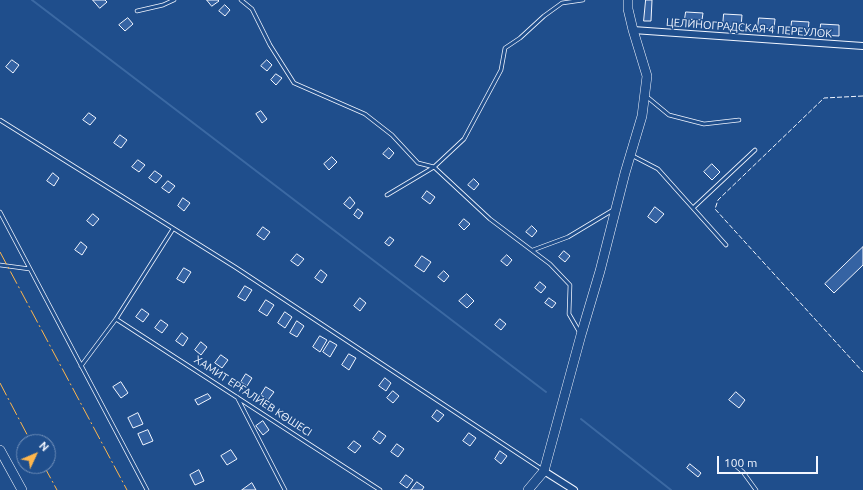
<!DOCTYPE html>
<html>
<head>
<meta charset="utf-8">
<style>
  body { margin:0 }
  #map { position:relative; width:863px; height:490px; overflow:hidden; background:#1f4e8c; font-family:Ubuntu,sans-serif }
  canvas { display:block }
  .north { position:absolute; left:16px; top:434px; width:40px; height:40px; box-sizing:border-box; background:#1f4e8c; border:1px solid #7391ba; border-radius:50%; rotate:46deg; font-size:11px; font-weight:700; line-height:16px; text-align:center; color:#f2f6ff }
  .north::after { content:''; display:block; margin:auto; width:14px; height:18px; background:#ffb74d; clip-path:polygon(50% 0,100% 100%,50% 72%,0 100%) }
  .scale { position:absolute; left:717px; top:456px; width:101px; height:18px; box-sizing:border-box; border:2px solid #f2f6ff; border-top:0; padding-left:5px; font-size:12px; line-height:14px; white-space:nowrap; color:#f2f6ff; -webkit-text-stroke:3px #1f4e8c; paint-order:stroke }
</style>
</head>
<body>
<div id="map">
<canvas width="863" height="490"></canvas>
<div class="north">N</div>
<div class="scale">100 m</div>
</div>
<script>
const g = document.querySelector('canvas').getContext('2d');
g.lineJoin = 'round';
function trace(path, color, width, dash) { g.strokeStyle = color; g.lineWidth = width; g.lineCap = dash ? 'butt' : 'round'; g.setLineDash(dash || []); g.stroke(path); }
function fill(path, color) { g.fillStyle = color; g.fill(path, 'evenodd'); }
function write(font, color, halo, rows, align = 'center') {
  g.font = font + ' Ubuntu,sans-serif'; g.lineWidth = 3; g.setLineDash([]); g.textBaseline = 'middle'; g.strokeStyle = halo; g.fillStyle = color; for (const [text, x, y, turn = 0] of rows) {
    g.save(); g.translate(x, y); g.rotate((+turn || 0) * Math.PI / 180); g.textAlign = isNaN(turn) ? turn : align; if (halo) g.strokeText(text, 0, 0); g.fillText(text, 0, 0); g.restore();
  }
}
const stream = new Path2D(`
  M32,0L546,392
  M581,419L671,490`);
const building = new Path2D(`
  M93,0H105L107,2L100,8Z
  M207,0H218L219,1L212,6Z
  M646,0H652L651,21H644Z
  M225,5L230,10L225,16L219,11Z
  M686,12L703,13L702,20L685,19Z
  M724,14L742,15L741,27L723,26Z
  M128,18L133,24L125,31L119,25Z
  M759,18L775,19L774,29L758,28Z
  M792,21L809,22L808,31L791,30Z
  M821,24L839,25V36L820,35Z
  M12,60L19,65L13,73L6,67Z
  M267,60L272,65L267,71L261,66Z
  M276,74L282,78L276,85L271,80Z
  M261,111L267,119L262,123L256,114Z
  M89,113L96,118L90,125L83,120Z
  M120,135L127,140L121,148L114,143Z
  M389,148L394,153L389,159L383,154Z
  M332,157L337,162L329,170L324,164Z
  M138,160L145,165L139,172L132,167Z
  M712,164L720,172L712,180L704,172Z
  M155,171L162,176L156,183L149,178Z
  M53,173L59,178L54,186L47,181Z
  M474,179L479,184L474,190L468,185Z
  M168,181L175,186L169,193L162,188Z
  M427,191L435,197L430,204L422,198Z
  M350,197L355,203L350,209L344,204Z
  M183,198L190,203L184,211L178,206Z
  M655,207L664,214L656,223L648,217Z
  M358,209L363,213L359,219L354,215Z
  M93,214L99,219L93,226L87,221Z
  M464,219L470,224L464,230L459,225Z
  M532,226L537,231L532,237L526,232Z
  M263,227L270,232L264,240L257,235Z
  M390,237L394,240L389,246L385,243Z
  M81,242L87,247L82,255L75,250Z
  M863,247V265L834,293L825,284Z
  M564,251L570,256L565,262L559,257Z
  M297,254L304,259L298,266L291,261Z
  M507,255L512,260L507,266L501,261Z
  M422,256L431,262L424,272L415,266Z
  M184,268L191,272L184,283L177,279Z
  M321,270L327,275L322,283L315,278Z
  M444,271L449,276L444,282L438,277Z
  M540,282L546,287L541,293L535,288Z
  M245,286L252,290L245,301L238,297Z
  M467,294L474,301L467,308L459,301Z
  M360,298L366,303L360,311L354,306Z
  M549,298L556,303L552,308L545,303Z
  M266,300L274,305L267,316L259,311Z
  M142,309L149,314L143,322L136,317Z
  M285,312L292,317L285,328L278,323Z
  M500,319L506,324L501,330L495,325Z
  M161,320L168,325L162,333L155,328Z
  M297,321L304,326L297,337L290,333Z
  M182,333L188,338L183,346L176,341Z
  M320,336L327,340L320,352L313,347Z
  M330,341L337,345L330,357L323,352Z
  M201,342L207,347L201,355L195,350Z
  M349,354L356,358L349,370L342,365Z
  M221,355L228,360L222,368L215,363Z
  M246,374L252,378L247,386L241,382Z
  M385,378L391,383L386,391L379,386Z
  M121,382L128,393L121,398L113,387Z
  M266,387L274,392L268,400L261,395Z
  M393,391L399,396L393,403L387,398Z
  M736,392L745,400L739,408L729,400Z
  M208,394L211,398L198,405L195,400Z
  M437,410L444,415L438,422L432,417Z
  M138,413L143,424L133,428L128,418Z
  M263,421L269,430L263,435L256,426Z
  M148,430L153,441L143,445L138,434Z
  M379,431L386,436L380,444L373,439Z
  M469,433L476,438L470,446L463,441Z
  M354,441L361,446L355,453L348,448Z
  M397,444L404,449L398,457L391,452Z
  M231,450L237,459L227,465L221,456Z
  M500,451L507,456L501,464L495,459Z
  M690,464L701,473L698,477L687,468Z
  M199,470L204,481L195,485L190,475Z
  M406,475L413,480L407,488L400,483Z
  M417,482L424,487L422,490H411Z
  M252,483L256,490H242Z`);
const lane = new Path2D(`
  M241,0L252,9L270,45L294,83L365,114L392,135L418,163L434,167L490,219L550,264L570,285L569,314L580,333
  M137,11L163,5L174,0
  M646,96L669,115L704,124L739,120
  M0,120L235,267L543,470
  M631,155L658,169L726,245
  M387,195L434,167L464,139L501,70L505,48L520,38L544,16L562,3L583,0
  M693,208L755,150
  M0,212L147,490
  M533,250L568,237L613,210
  M0,265L30,269
  M116,319L380,490
  M81,366L116,319L173,229
  M237,397L285,490
  M736,466L743,472L756,490`);
const street = new Path2D(`
  M633,30L863,46
  M544,471L574,490`);
const secondary = new Path2D(`
  M0,450L22,490
  M528,490L544,471L581,335L600,271L625,173L642,116L647,76L633,30L628,9V0`);
const fence = new Path2D(`
  M863,96L824,98L718,200L715,209L863,372`);
const power = new Path2D(`
  M0,252L127,490
  M0,383L31,442
  M44,466L57,490`);
const streetNames = [
  ["ЦЕЛИНОГРАДСКАЯ 4 ПЕРЕУЛОК",749,28,4],
  ["ХАМИТ ЕРҒАЛИЕВ КӨШЕСІ",253,396,33]
];
trace(stream, '#3b69a3', 2);
fill(building, '#3563a3');
trace(building, '#f2f6ff', 1);
trace(lane, '#f2f6ff', 4.5);
trace(street, '#f2f6ff', 8);
trace(secondary, '#f2f6ff', 10);
trace(lane, '#1f4e8c', 3);
trace(street, '#1f4e8c', 6);
trace(secondary, '#1f4e8c', 9);
trace(fence, '#f2f6ff', 1, [5, 2]);
trace(power, '#ffb74d', 1, [14, 3, 2, 3]);
write('11px', '#f2f6ff', '#1f4e8c', streetNames);
</script>
</body>
</html>
